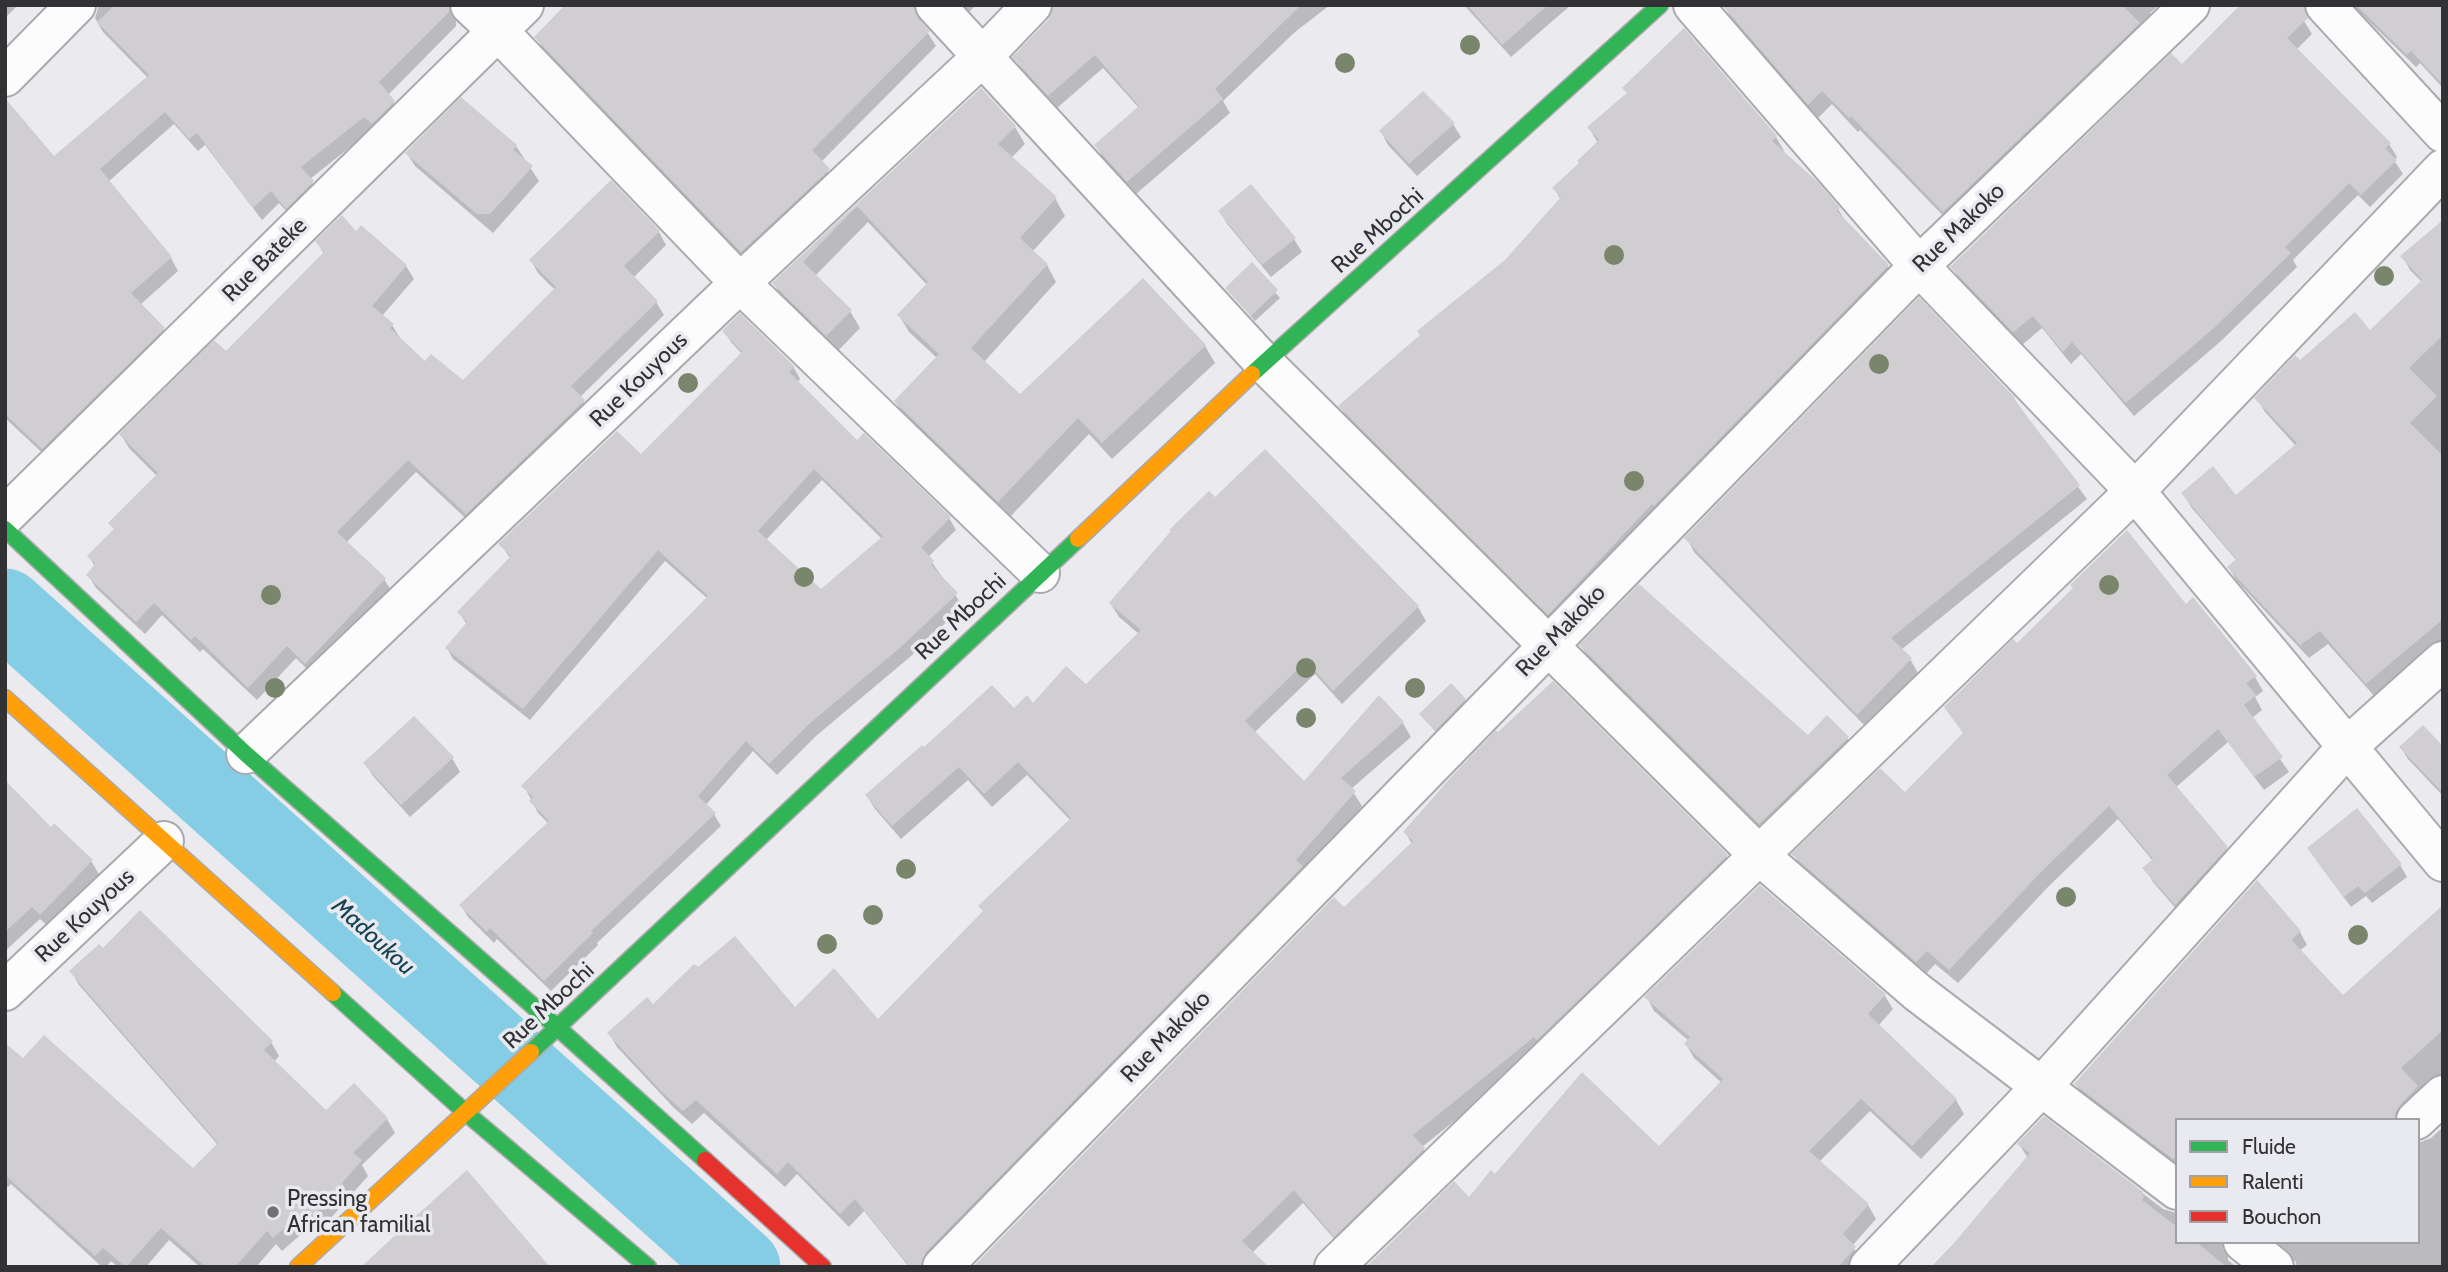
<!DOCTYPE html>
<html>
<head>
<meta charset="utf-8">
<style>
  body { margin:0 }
  #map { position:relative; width:2448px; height:1272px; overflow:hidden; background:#eaeaef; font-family:Cabin,sans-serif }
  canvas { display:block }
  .frame { position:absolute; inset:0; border:7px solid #323235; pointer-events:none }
  .legend { position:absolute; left:2175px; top:1118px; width:245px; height:126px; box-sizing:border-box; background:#e9e9f0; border:2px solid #a0a0a5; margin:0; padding:9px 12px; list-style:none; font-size:21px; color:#323235 }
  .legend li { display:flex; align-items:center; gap:14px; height:35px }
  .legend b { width:35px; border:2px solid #a0a0a5 }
</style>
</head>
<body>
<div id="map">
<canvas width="2448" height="1272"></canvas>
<div class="frame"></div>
<ul class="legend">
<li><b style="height:9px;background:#30b455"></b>Fluide</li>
<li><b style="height:9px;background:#ff9f0a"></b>Ralenti</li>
<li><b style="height:9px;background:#e5322d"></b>Bouchon</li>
</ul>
</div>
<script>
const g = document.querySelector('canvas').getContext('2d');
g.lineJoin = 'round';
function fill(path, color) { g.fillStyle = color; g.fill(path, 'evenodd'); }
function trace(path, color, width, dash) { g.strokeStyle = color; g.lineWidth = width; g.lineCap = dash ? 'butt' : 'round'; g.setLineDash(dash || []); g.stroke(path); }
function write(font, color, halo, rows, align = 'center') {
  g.font = font + ' Cabin,sans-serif'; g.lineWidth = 7; g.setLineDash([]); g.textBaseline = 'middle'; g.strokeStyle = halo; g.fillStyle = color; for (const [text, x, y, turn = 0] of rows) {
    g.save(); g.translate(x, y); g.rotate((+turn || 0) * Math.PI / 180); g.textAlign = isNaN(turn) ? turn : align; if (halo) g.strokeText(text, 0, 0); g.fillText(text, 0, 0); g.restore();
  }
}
const shadow = new Path2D(`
  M5,5H18L5,18Z
  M99,5H460L456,14V26L388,95L402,115L373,129L310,179L320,196L295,221L279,203L262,220L205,145L198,151L174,124L108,182L171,258L178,271L140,305L163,329L171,342L51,461L5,418V112L54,159L148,78L103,32L95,18Z
  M568,5H925L921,13V22L936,46L821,162L836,184L749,264L544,50L536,37Z
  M962,5H976L969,12Z
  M1055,5H1330L1295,32L1223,101L1230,113L1136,194L1104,159L1096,146L1139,108L1103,68L1057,108L1022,70L1015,57L1049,21Z
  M1464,5H1571L1511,57Z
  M1724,5H2159L2150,13L2153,18L1953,226L1860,130L1858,132L1832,104L1818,118L1731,18Z
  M2352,5H2443V88L2420,63L2416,67Z
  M2304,21L2312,34L2296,50L2389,144L2397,157L2394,160L2403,174L2370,207L2358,195L2293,260L2297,267L2221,341L2134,416L2081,354L2071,364L2042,328L2022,345L1960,280L1952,267L2182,67Z
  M981,90L1015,127L1025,144L1011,158L1055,198L1065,216L1032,252L1047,265L1056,282L984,362L1020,396L1143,281L1205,346L1215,363L1112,459L1089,434L1009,518L906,419L896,402L937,358L909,332L899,315L928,286L868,222L815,276L850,311L860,328L837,352L784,301L774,284Z
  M462,100L516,146L539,181L493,233L415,166L407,153Z
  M1453,124L1461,137L1417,176L1388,145L1381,131Z
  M1589,128L1776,137L1784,151L1782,152L1838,209L1847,224L1888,266L1896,280L1557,628L1348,420L1340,406L1506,261L1561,200L1554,188L1581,164L1598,143Z
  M1220,212L1294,239L1302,252L1271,277L1228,225Z
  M2443,223V639L2375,697L2328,644L2309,658L2237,581L2229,568L2237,561L2191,507L2183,493L2236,497L2296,446L2265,412L2257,398L2300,362L2370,332L2422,282L2410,270L2403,257Z
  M659,232L666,245L633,278L656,302L664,315L580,397L592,414L474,526L416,472L346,543L384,579L392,592L314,676L296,658L257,700L203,649L200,652L162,615L145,634L96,588L88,575L95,567L89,556L115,531L110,523L157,476L129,448L121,435L226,353L324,254L317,242L356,234L406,266L414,279L382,316L392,325L400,338L425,363L463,383L555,290L538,273L531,260Z
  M1251,265L1280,298L1255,321L1227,288Z
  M724,331L794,368L800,379L797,383L857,442L949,518L956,530L928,557L963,606L910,657L816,736L777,775L753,751L705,806L714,814L721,826L597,943L598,945L551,991L497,939L494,943L468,917L461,905L548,823L538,813L524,786L708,599L665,561L530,720L453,659L447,648L467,625L459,612L511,559L500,544L641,457L742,354L731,342ZM822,480L882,539L821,592L766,540Z
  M2014,399L2087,499L1901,650L1910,659L1918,673L1866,727L1694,552L1687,538Z
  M1265,451L1418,607L1426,621L1342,704L1315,674L1254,733L1304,784L1379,697L1403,723L1411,737L1351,789L1362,806L1305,873L933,1267H909L864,1211L849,1227L797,1174L785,1187L704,1113L692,1124L673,1107L617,1047L609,1033L653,1006L795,1010L878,1022L1071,821L1027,775L992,807L968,780L901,839L875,809L867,796L924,749L1013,710L1086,687L1139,634L1119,617L1111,604Z
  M2186,606L2255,677L2263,691L2255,697L2262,710L2252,718L2289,772L2264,790L2228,742L2175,788L2226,848L2234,862L2184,918L2153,882L2145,868L2153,861L2118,819L2048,887L1958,983L1935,964L1925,975L1802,869L1794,855L1905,795L1964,734L1946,707L2017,645Z
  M1581,646L1808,738L1827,718L1848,739L1855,751L1767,836L1589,658Z
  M1465,700L1468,706L1439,736L1421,714Z
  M2401,748H2443V796L2408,759Z
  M452,758L460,772L410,817L373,776L365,763Z
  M5,783L51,829L91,861L99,874L49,927L40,919L5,951Z
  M1405,832L1726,856L1734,870L1543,1050L1422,1147L1432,1163L1343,1249L1303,1203L1252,1253L975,1267L1412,844Z
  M2316,860L2400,865L2407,877L2372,903L2366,896L2351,907Z
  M2257,883L2300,932L2307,945L2299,951L2343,997L2443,919V1087L2406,1120H2177V1168L2083,1096L2076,1084Z
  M1760,887L1885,996L1893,1009L1878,1026L1956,1100L1964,1114L1921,1159L1870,1111L1819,1162L1868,1205L1876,1219L1852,1246L1863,1262L1858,1267H1368L1469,1199L1496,1176L1659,1148L1722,1083L1694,1058L1686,1044L1689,1041L1654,1011L1647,997Z
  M71,971L271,1042L279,1056L274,1062L326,1113L354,1086L387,1119L395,1133L362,1165L368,1176L321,1229L315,1222L282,1251L276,1244L256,1267H200L169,1240L146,1267H118L111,1261L106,1267H102L11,1184L8,1187L5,1185V1066L193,1170L218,1145L79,985Z
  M2044,1118L2163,1209L2177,1213V1242H2232L2228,1251V1260L2236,1267H1933L1955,1244L2028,1158L2019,1144Z
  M2443,1127V1267H2297L2296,1262L2272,1242H2418V1143L2431,1138Z`);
const river = new Path2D(`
  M5,608L741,1267`);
const building = new Path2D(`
  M115,5H449V12L379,82L395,101L372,124L364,117L301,167L314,181L286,209L271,191L253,208L197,133L189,139L165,112L100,169L172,257L131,293L165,328L42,449L5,414V98L54,156L149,75L97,22Z
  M565,5H914L919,19L930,31L812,150L830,169L741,252L534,37Z
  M1053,5H1301L1215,89L1223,99L1127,182L1094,145L1139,106L1095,55L1048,96L1012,57L1048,20Z
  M1467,5H1548L1502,45Z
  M1722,5H2122L2140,23L1943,212L1851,116L1849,118L1822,91L1808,105Z
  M2240,5H2304L2308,18L2287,38L2391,143L2385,148L2397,160L2361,195L2349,183L2285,247L2291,253L2214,328L2126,403L2072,342L2063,352L2033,316L2013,332L1950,267L2171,53L2182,64Z
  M2356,5H2443V85L2411,51L2407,55Z
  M1684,28L1777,136L1772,141L1819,183L1840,208L1837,211L1889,265L1654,506L1652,504L1548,615L1338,406L1420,335L1417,331L1505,260L1561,197L1552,188L1579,163L1577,161L1599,140L1587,127L1627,93L1622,88Z
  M981,88L1016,126L998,144L1057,197L1020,238L1048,264L971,348L1020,394L1143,278L1206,345L1102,443L1078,418L998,502L894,401L939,354L897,315L928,282L857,206L803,262L852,310L826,336L772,283Z
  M1423,91L1455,123L1409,164L1379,131Z
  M461,97L517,145L513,150L533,166L490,214H477L405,153Z
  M611,180L660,231L624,266L658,301L571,386L585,400L466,514L408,460L337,532L386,578L305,664L287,646L248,688L195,636L191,640L154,603L136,622L86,575L95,564L87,556L114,529L108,523L158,473L119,434L214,340L226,351L324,252L315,241L342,215L356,231L361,225L407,265L372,306L394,324L390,328L425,361L431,354L463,380L556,287L529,260Z
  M1251,184L1296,238L1262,265L1218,211Z
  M2443,220V335L2409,368L2437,396L2410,423L2443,456V619L2366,684L2320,631L2300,645L2227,567L2236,559L2181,493L2213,466L2236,495L2297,443L2254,398L2295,355L2300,360L2355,312L2370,330L2422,280L2400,256Z
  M1252,262L1278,290L1251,316L1225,288Z
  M1919,297L2015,398L2014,400L2080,485L1891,638L1912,658L1857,715L1684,538Z
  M740,313L795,367L789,372L857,440L864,433L951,517L921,547L934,561L931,565L958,593L903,645L809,724L769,764L746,741L698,796L716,813L591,931L593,933L544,981L490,928L487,932L459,905L549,821L529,801L533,797L521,786L708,596L658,550L523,709L445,648L467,622L457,612L511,556L498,544L617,431L641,454L742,352L722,331ZM814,469L883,536L821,589L758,531Z
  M1265,449L1419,606L1333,691L1306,661L1245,721L1304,781L1379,695L1404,722L1341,778L1356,791L1296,860L1303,866L926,1252L921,1267H910L855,1199L840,1214L788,1162L777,1174L696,1100L683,1111L663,1093L607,1033L647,997L653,1004L694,964L698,967L735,936L795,1007L834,968L878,1019L983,911L978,906L1071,818L1018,762L984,794L959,767L892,826L865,795L922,745L924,747L992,685L1014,708L1027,695L1033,703L1066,666L1086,684L1141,630L1109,603L1171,531L1169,530L1209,491L1215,497Z
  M2127,530L2186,604L2193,597L2257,676L2246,683L2256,695L2244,705L2283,757L2254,777L2218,729L2167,775L2228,847L2175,905L2142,868L2153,859L2109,806L2040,873L1949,970L1927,951L1916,962L1791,854L1880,768L1905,792L1963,733L1944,707L2013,639L2017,643L2073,588L2070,585Z
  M1639,584L1808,735L1827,715L1849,737L1759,824L1579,645Z
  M1553,681L1728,855L1537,1040L1534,1037L1413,1135L1425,1148L1334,1237L1294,1190L1242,1241L1269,1267H973L1334,897L1344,907L1413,841L1403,832L1452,776L1496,730L1498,732Z
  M1451,683L1466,699L1435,731L1419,714Z
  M414,716L454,757L401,805L363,763Z
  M2423,725L2443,746V793L2399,747Z
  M5,780L51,827L54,823L93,860L40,915L32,907L5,932Z
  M2357,808L2402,864L2365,893L2358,886L2344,897L2307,848Z
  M2257,880L2301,931L2292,939L2296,945L2343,995L2443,905V1030L2401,1068L2418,1086L2401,1104L2395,1113V1120H2177V1155L2173,1159L2074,1084Z
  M1760,885L1886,994L1868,1014L1957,1099L1912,1146L1861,1099L1809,1151L1869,1204L1843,1234L1856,1247L1838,1267H1366L1454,1181L1469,1197L1491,1170L1495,1174L1582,1072L1659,1146L1723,1079L1684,1044L1690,1037L1644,997Z
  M140,910L273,1041L264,1050L326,1110L354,1083L388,1118L353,1153L362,1160L342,1183L344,1186L313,1216L306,1209L273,1238L267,1231L235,1267H206L161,1228L126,1267L103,1248L95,1256L5,1175V1043L23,1058L44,1035L193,1168L218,1143L69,971L99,944L103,948Z
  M2044,1116L2143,1192L2142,1194L2144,1196L2142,1200L2177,1227V1242H2196L2227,1267H1931L1954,1243L2030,1153L2017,1144Z
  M467,1170L550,1267H361L417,1215Z`);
const street = new Path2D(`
  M470,5L498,31L740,283L1040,573
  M935,5L1264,363L1760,856L1917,992L2177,1190
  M1693,5L1919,266L2135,491L2443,862
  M2325,5L2443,133
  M5,77L76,5
  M5,516L524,5
  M246,754L740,283L983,56L1032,5
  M5,991L164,841
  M2416,1120L2443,1095
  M2243,1242L2274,1267
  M942,1267L1919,266L2190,5
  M1334,1267L2135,491L2443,169
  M1869,1267L2042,1086L2348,746L2443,661`);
const fast = new Path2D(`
  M1252,374L1660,5
  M5,529L246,754L558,1028L705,1160
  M333,993L465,1112L648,1267
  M531,1052L1078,539`);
const slow = new Path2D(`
  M1078,539L1252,374
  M5,698L333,993
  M298,1267L531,1052`);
const jam = new Path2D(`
  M705,1160L823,1267`);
const trees = [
  [1470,45],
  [1345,63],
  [1614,255],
  [2384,276],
  [1879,364],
  [688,383],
  [1634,481],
  [804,577],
  [2109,585],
  [271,595],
  [1306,668],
  [275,688],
  [1415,688],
  [1306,718],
  [906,869],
  [2066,897],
  [873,915],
  [2358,935],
  [827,944]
];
const markers = [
  [273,1212,7,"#727276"]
];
const streetNames = [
  ["Rue Makoko",1959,228,-44],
  ["Rue Mbochi",1378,231,-42],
  ["Rue Bateke",265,260,-45],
  ["Rue Kouyous",639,380,-44],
  ["Rue Mbochi",961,617,-43],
  ["Rue Makoko",1561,631,-46],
  ["Rue Kouyous",85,916,-43],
  ["Rue Mbochi",549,1006,-43],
  ["Rue Makoko",1166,1037,-46]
];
const poiNames = [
  ["Pressing",287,1199],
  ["African familial",287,1225]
];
const waterNames = [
  ["Madoukou",373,937,42]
];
fill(shadow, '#0003');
trace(river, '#84cde5', 79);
fill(building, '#d0ced0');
trace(street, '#aaaaae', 42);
trace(fast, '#aaaaae', 19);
trace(slow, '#aaaaae', 19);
trace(jam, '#aaaaae', 19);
trace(street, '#fcfcfd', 38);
trace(fast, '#30b455', 16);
trace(slow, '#ff9f0a', 16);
trace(jam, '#e5322d', 16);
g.fillStyle = '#79866c';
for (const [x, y] of trees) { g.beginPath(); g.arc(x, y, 10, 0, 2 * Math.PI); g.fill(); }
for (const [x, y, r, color] of markers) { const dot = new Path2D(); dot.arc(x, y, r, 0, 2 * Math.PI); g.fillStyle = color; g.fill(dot); trace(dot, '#e9e9f0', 2.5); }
write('23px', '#323235', '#e9e9f0', streetNames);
write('23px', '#323235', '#e9e9f0', poiNames, 'left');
write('italic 24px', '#154351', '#e9e9f0', waterNames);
</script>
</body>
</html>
